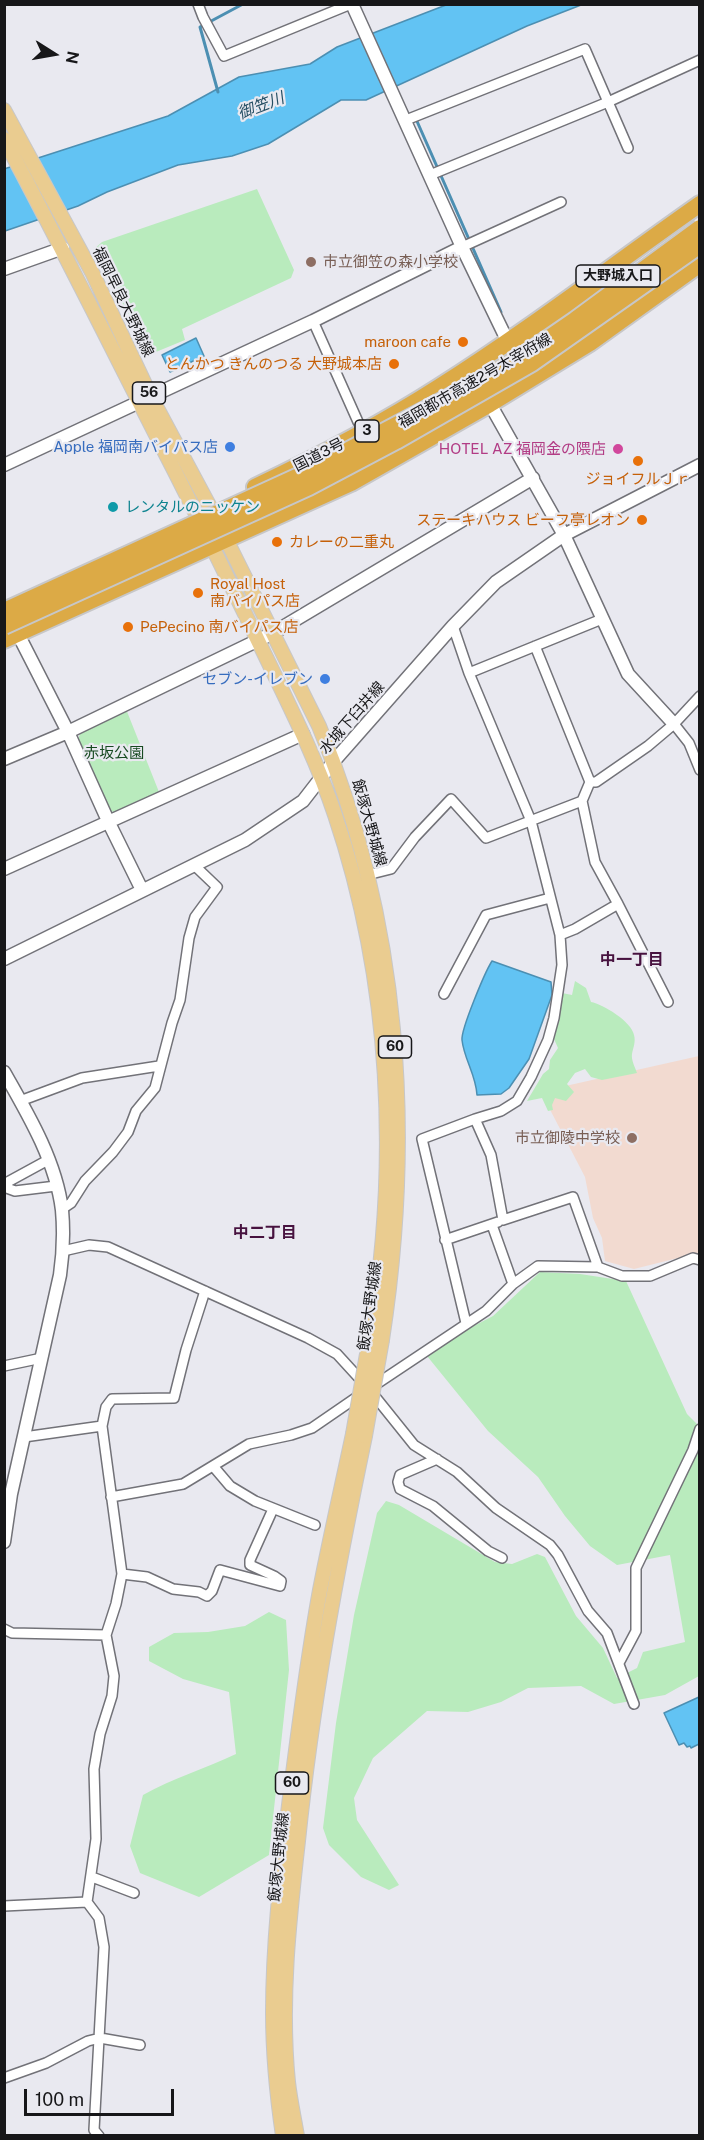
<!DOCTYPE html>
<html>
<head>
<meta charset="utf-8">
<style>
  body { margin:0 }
  #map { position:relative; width:704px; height:2140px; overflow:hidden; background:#e9e9f0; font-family:"Public Sans",sans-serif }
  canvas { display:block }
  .frame { position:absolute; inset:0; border:6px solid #171719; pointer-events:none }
  .north { position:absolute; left:24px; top:24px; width:60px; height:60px; -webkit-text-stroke:4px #e9e9f0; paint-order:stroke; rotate:101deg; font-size:16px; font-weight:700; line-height:24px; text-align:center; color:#171719 }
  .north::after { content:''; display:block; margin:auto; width:21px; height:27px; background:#171719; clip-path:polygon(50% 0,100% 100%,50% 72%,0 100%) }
  .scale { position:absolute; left:24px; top:2089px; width:150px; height:27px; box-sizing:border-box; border:3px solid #171719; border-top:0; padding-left:8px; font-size:18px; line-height:21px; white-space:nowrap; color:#171719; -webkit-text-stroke:4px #e9e9f0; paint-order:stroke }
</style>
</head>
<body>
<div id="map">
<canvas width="704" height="2140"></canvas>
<div class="frame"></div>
<div class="north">N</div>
<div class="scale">100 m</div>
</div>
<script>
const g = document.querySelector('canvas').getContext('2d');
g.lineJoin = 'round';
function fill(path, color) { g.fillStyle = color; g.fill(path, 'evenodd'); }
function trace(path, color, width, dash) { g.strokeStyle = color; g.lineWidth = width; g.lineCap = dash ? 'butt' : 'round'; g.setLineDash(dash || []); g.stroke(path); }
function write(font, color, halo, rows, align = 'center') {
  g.font = font + ' "Public Sans","Noto Sans JP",sans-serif'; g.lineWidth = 4.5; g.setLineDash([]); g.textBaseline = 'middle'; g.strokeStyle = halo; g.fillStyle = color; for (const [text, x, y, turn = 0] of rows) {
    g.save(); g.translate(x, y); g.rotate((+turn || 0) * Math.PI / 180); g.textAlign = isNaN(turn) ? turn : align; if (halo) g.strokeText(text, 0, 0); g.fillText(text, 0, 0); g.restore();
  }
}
const education = new Path2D(`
  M699,1056V1254H694L634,1269L605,1261L602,1238L593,1218L585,1177L544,1098L552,1089Z`);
const green = new Path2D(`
  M257,189L294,270L291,278L182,329L185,340L151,354L93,250L102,242Z
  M126,709L159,792L116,813L108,810L78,739L82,729Z
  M575,981L586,988L591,1002C603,1004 632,1022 634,1035C636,1042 633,1048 632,1054C631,1060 635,1067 637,1073L602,1080L591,1077L585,1069L575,1073L567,1084L574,1092L566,1101L555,1098L552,1105L553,1110L548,1111L542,1098L527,1101L543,1074L549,1069L550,1060L558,1048L554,1039L562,993L572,995Z
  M540,1272L580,1274L626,1281L687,1414L699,1426V1676L665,1695L614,1704L581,1686L528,1688L501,1702L468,1712L427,1711L373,1758L354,1798L357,1820L399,1885L389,1890L361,1877L329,1845L323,1828L336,1723L354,1615L377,1513L386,1501L399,1505L495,1562L512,1564L537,1554L545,1557L576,1616L603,1648L617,1678L637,1668L643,1652L685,1642L670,1555L617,1565L590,1546L565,1516L538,1477L488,1431L427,1356L464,1331L493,1316Z
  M269,1612L286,1620L289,1670L269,1855L199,1897L140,1873L130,1846L143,1795C173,1778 205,1769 236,1754L229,1692L183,1679L149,1661V1647L174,1633L208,1632L245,1626Z`);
const water = new Path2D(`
  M446,5H581L527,26L366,100H341L268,144L232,156L178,165L107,192L78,206L5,231L4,169L168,116L239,77L310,64L337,47Z
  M196,338L204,356L170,372L162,355Z
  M492,961L551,982L552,995L529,1059L509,1088L501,1094L477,1095C476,1075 464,1059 462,1040C461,1029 485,972 492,961Z
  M699,1697V1744L691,1748L690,1746L687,1747L684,1743L679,1745L664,1713Z`);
const stream = new Path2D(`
  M218,92L200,27L243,4
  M416,119L501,312`);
const street = new Path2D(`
  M198,4L203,17L224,56L351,4
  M406,120L585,49L628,148
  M430,175L608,102L700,60
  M462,247L561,202
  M313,321L363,433
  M453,626L469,673L531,821L560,935L562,965L554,1018L548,1040L531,1077L517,1101L501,1111L475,1119L422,1139L466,1323
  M535,646L590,782
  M469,673L602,619
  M674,724L689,743L700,770
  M367,875L391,869L415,837L451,799L486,838L582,801
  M618,904L668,1002
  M560,935L575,929L618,904L595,862L582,801L590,782H596L648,746L674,724L700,696
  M444,994L486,915L550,898
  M20,1101L82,1078L159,1066
  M475,1119L491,1155L503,1220L573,1197L598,1267
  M4,1184L48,1160
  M4,1187L15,1191L56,1186
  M62,1209L71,1203L85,1181L113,1152L128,1132L136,1111L155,1088L172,1023L180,1000L189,938L195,917L217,887L194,865
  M492,1225L513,1284
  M445,1240L498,1222
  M63,1251L89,1245L108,1247L308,1338L337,1354L369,1389L414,1445L457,1472L496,1508L550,1545L558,1555L588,1611L607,1633L634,1704
  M4,1366L42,1358
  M372,1387L486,1311L513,1284L538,1266L598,1267L622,1276H650L693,1258L700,1260
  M24,1437L102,1426
  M437,1459L400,1475L398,1482L400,1489L433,1506L488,1551L502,1558
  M213,1466L230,1486L255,1501L315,1525
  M111,1497L183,1484L249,1444L291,1435L312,1428L360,1395
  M122,1574L147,1577L173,1589L199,1592L207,1596L212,1591L220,1570L280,1586L281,1581L274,1576L250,1565V1560L273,1509
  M4,1629L12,1633L106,1635
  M619,1663L636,1631V1568L693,1450L700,1429
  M92,1877L134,1893
  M4,1906L87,1902
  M4,2078L46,2063L88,2041L100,2038L140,2045
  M99,2136L94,2130L104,1947L99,1918L87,1902L96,1839L94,1769L100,1734L112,1696L114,1676L106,1635L116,1604L122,1574L102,1426L106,1407L112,1399L174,1398L186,1350L205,1291`);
const secondary = new Path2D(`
  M352,4L462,247L507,340
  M4,269L63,248
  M490,404L564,535L628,674L674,724
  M4,465L313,321L462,247
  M18,634L68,732L109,823L142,890
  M4,759L68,732L273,633L533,478
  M4,869L303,734
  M4,959L245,840L303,801L334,761L453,626L496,582L564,535L700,465
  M4,1072C28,1114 56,1161 62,1210C64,1232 63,1254 60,1275L11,1494L4,1542`);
const primary = new Path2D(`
  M4,110L93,274L151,397L211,509L319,726C400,922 414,1132 382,1340
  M4,139C62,247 116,357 172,466C203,527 233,589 263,651C289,705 316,758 335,815C391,982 400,1164 370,1337
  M283,2136C277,2095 273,2054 273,2013C273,1944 281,1874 289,1805C298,1733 307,1661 320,1590C330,1538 342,1486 353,1434
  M297,2136C294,2118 290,2100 288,2082C280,2001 289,1920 298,1841C312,1704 337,1570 365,1436`);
const highway = new Path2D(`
  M486,367L535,338L613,280
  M255,487C318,457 380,425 439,387C529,330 613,265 700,204
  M4,640L351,483L490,404L590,343L700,264`);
const primaryBridge = new Path2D(`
  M353,1434L370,1337
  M365,1436L382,1340`);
const highwayBridge = new Path2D(`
  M4,611L303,474L474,384L527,353L575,320L700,228
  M4,626L309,487L396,441L532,363L700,245`);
const markers = [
  [311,262,6,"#8d6e63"],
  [463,342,6,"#e8710a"],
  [394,364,6,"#e8710a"],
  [230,447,6,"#3f7fe0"],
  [618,449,6,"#d1479c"],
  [638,461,6,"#e8710a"],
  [113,507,6,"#0f9aa8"],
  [642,520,6,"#e8710a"],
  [277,542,6,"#e8710a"],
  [198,593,6,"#e8710a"],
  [128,627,6,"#e8710a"],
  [325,679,6,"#3f7fe0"],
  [632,1138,6,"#8d6e63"]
];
const shields = [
  [618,276,84],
  [149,393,33],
  [367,431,24],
  [395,1047,33],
  [292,1783,33]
];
const shieldNames = [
  ["大野城入口",618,276],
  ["56",149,393],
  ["3",367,431],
  ["60",395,1047],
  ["60",292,1783]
];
const educationNames = [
  ["市立御笠の森小学校",323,262],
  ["市立御陵中学校",620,1138,"right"]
];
const streetNames = [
  ["福岡早良大野城線",123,302,64],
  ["福岡都市高速2号太宰府線",475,381,-30],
  ["国道3号",319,455,-27],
  ["水城下臼井線",352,718,-49],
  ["飯塚大野城線",369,823,74],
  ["飯塚大野城線",370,1306,-82],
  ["飯塚大野城線",279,1857,-84]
];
const foodNames = [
  ["maroon cafe",451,342],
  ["とんかつ きんのつる 大野城本店",382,364],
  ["ジョイフルＪｒ",638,479,"center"],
  ["ステーキハウス ビーフ亭レオン",630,520],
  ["カレーの二重丸",289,542,"left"],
  ["Royal Host",210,584,"left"],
  ["南バイパス店",210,601,"left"],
  ["PePecino 南バイパス店",140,627,"left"]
];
const shopNames = [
  ["Apple 福岡南バイパス店",218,447],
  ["セブン-イレブン",313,679]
];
const hotelNames = [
  ["HOTEL AZ 福岡金の隈店",606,449]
];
const cultureNames = [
  ["レンタルのニッケン",125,507]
];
const parkNames = [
  ["赤坂公園",114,753]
];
const waterNames = [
  ["御笠川",261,106,-21]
];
const neighbourhoodNames = [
  ["中一丁目",632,960],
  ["中二丁目",265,1233]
];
fill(education, '#f2dad0');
fill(green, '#b9ebbd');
fill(water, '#62c3f3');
trace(water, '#4c8fb2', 1.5);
trace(stream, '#4c8fb2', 3);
trace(street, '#727278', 12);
trace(secondary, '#727278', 15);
trace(primary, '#c7c7c8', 16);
trace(highway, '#c7c7c8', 20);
trace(street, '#fff', 9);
trace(secondary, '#fff', 12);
trace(primary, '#eacc90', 14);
trace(highway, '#dcaa46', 16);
trace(primaryBridge, '#c7c7c8', 16, []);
trace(highwayBridge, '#c7c7c8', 20, []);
trace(primaryBridge, '#eacc90', 14);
trace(highwayBridge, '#dcaa46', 16);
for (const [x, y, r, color] of markers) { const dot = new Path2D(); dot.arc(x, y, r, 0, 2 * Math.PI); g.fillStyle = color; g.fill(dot); trace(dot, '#e9e9f0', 2); }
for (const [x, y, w] of shields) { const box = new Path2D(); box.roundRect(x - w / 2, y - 11, w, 22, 4.5); g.fillStyle = '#e9e9f0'; g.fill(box); trace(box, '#171719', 1.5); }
write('bold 14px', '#171719', null, shieldNames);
write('15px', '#785e54', '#e9e9f0', educationNames, 'left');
write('15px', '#171719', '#e9e9f0', streetNames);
write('15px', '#c56008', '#e9e9f0', foodNames, 'right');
write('15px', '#366cbe', '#e9e9f0', shopNames, 'right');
write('15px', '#b23c85', '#e9e9f0', hotelNames, 'right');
write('15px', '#0d838f', '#e9e9f0', cultureNames, 'left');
write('15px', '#174a21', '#e9e9f0', parkNames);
write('italic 16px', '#264f64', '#e9e9f0', waterNames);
write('bold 16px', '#47123f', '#e9e9f0', neighbourhoodNames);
</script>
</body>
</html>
